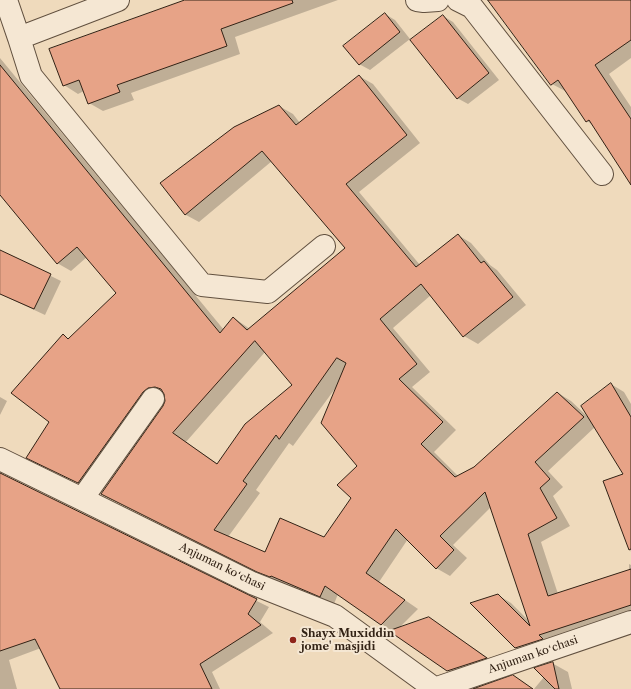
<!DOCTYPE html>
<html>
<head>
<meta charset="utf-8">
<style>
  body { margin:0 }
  canvas { display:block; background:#efdabc }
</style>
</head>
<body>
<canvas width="631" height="689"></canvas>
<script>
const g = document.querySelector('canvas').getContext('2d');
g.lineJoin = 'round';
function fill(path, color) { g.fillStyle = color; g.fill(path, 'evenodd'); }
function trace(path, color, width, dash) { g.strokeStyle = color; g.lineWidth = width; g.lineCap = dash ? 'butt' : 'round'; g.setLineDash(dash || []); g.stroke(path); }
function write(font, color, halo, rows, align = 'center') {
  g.font = font + ' "Libre Caslon Text",serif'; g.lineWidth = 4; g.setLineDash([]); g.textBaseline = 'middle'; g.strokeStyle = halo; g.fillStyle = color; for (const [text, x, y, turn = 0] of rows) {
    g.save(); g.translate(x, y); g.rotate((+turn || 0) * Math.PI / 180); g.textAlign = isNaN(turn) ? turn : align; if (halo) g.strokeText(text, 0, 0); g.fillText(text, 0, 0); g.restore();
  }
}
const shadow = new Path2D(`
  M188,0H338L235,37L240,54L131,93L134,100L103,111L89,103L84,91L78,94L64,85Z
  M502,0H631V58L609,74L631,107V174L593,125L587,121L567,92L552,84Z
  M385,14L395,20L410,39L370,70L359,64Z
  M443,16L453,22L499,80L468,104L457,98Z
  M0,58L224,330L234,318L250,329L346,248L272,161L199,222L186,215L161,183L279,106L293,114L300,123L359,76L373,84L420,143L359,192L420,265L458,235L471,243L490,265L497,270L526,305L478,344L464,336L431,295L393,328L430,372L412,387L456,430L434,452L459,477L475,468L558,393L571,401L587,416L611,384L624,392L631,404V552L604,482L624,474L595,427L548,471L563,487L553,496L570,526L541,542L558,594L629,571V564L631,565V617L529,656L515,648L498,595L511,603L529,621L491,507L453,545L467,558L450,576L436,568L408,539L379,582L418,609L398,629L429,618L497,664L459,677L338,594L334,604L285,583L284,584L272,579L102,494L164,406L166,401V394L162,395L92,490L27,457L50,421L63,336L69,339L117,294L87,257L71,271L57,263L0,193ZM265,352L293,385L218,464L186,442ZM337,386L358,466L352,498L324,538L266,554L228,537L260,493L256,490L289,443L293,446Z
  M0,251L61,281L45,315L0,294Z
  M0,397L7,401L0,415Z
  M0,469L4,476L269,607L260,622L273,633L212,672L220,689H61L41,648L9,660L17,689H0Z
  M552,663L568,672L572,689H534L544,677Z`);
const building = new Path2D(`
  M185,0H292L293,3L221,29L227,46L117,85L120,92L88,104L79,80L63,86L49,49Z
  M488,0H631V40L595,65L631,119V185L589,120L586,122L558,80L551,85Z
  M385,13L400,32L359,65L343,46Z
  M443,15L489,73L457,99L410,40Z
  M0,65L220,333L233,317L247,330L345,248L262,151L185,215L160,183L234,127L279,105L296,125L359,75L407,135L346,184L416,267L458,234L481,263L484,261L513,297L463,337L421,284L380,319L417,364L399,379L443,422L421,444L455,477L474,467L557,392L584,417L535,462L550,479L540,488L557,518L528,534L548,596L631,569V605L539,635L543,639L515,648L470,603L498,594L530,626L485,492L440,536L454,550L436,569L396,529L366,573L405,600L381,625L325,586L320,597L271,576L270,577L257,572L101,494L163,406L165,401L164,394L161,389L155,387L148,388L143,392L78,483L26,458L49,422L11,393L63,334L68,339L116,293L77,247L57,264L0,195ZM255,341L292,385L245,424L217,464L173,433ZM337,358L346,363L321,423L357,466L337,485L351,498L324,537L280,518L265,552L214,530L247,484L243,481L276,435L279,439Z
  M0,250L51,274L34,309L0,294Z
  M611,383L631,417V549L629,550L603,481L623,474L581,406Z
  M0,473L257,599L248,614L261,625L200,664L212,689H60L35,639L0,651Z
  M429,617L487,658L447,671L389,631Z
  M553,662L559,689H555L534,668Z
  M513,675L533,689H473Z`);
const minor = new Path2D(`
  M6,0L19,38L118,0
  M417,0L424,1L438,0
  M458,0L472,7L602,174
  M19,38L31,76L202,285L268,292L324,246
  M0,459L82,499L252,583L335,616L435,689
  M82,499L153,399
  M434,689L631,622`);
const markers = [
  [293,640,4,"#8f2418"]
];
const streetNames = [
  ["Anjuman koʻchasi",222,567,26],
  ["Anjuman koʻchasi",533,655,-19]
];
const poiNames = [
  ["Shayx Muxiddin",301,634],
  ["jome' masjidi",301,647]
];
fill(shadow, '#0003');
fill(building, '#e7a387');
trace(building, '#322215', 1);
trace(minor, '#61503f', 24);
trace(minor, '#f5e7d3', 22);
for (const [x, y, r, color] of markers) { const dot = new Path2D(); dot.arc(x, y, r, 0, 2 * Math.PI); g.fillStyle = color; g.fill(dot); trace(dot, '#f5e7d3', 1.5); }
write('11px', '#322215', '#f5e7d3', streetNames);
write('bold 11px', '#322215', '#f5e7d3', poiNames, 'left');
</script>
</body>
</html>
